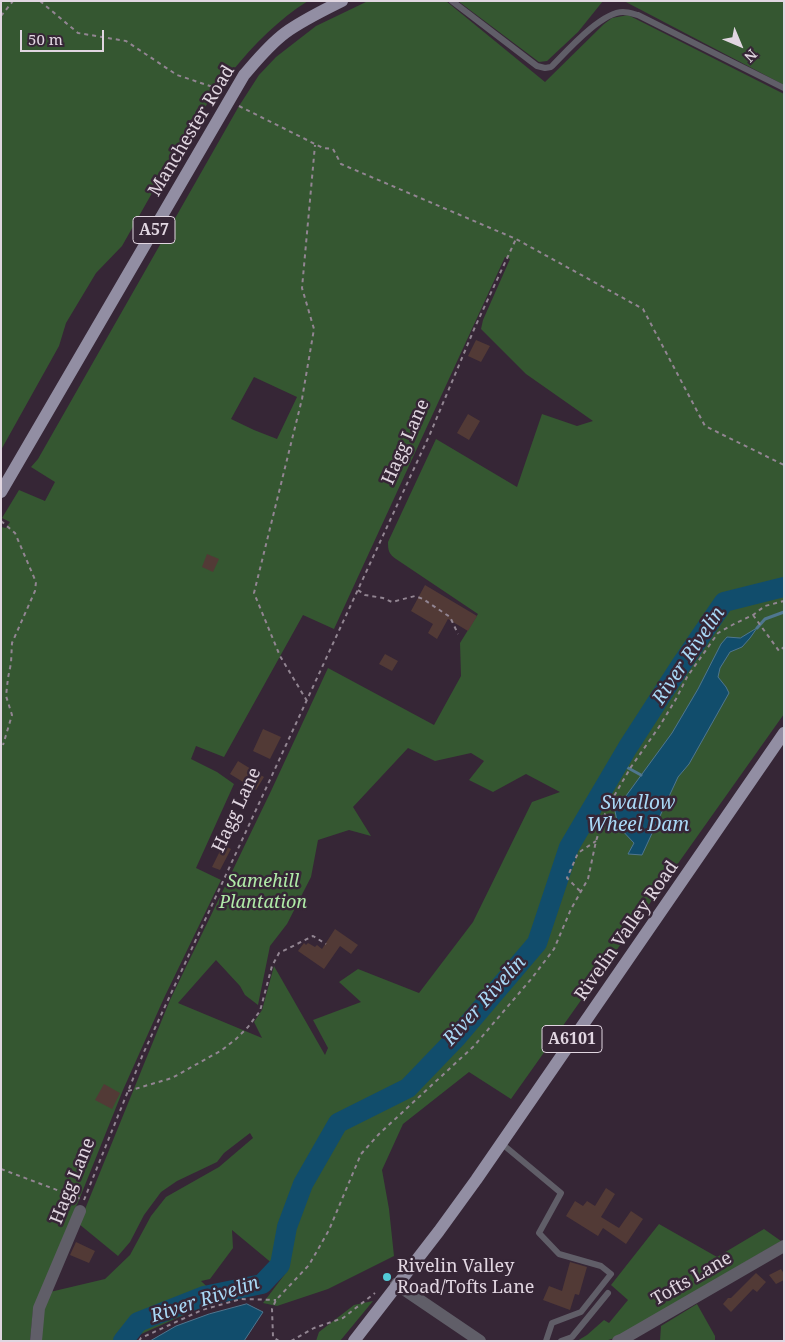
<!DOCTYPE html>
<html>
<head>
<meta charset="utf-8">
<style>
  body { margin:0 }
  #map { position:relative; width:785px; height:1342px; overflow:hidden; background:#362636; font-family:"Noto Serif",serif }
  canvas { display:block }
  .frame { position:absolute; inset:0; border:2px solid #e1d6e1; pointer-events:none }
  .north { position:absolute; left:715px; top:20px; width:50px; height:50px; -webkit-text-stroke:4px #362636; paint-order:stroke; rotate:135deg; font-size:14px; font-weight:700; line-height:20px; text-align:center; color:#e1d6e1 }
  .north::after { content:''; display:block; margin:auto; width:18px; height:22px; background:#e1d6e1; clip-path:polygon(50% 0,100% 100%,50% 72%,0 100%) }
  .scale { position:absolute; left:20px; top:30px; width:84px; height:22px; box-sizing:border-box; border:2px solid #e1d6e1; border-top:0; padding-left:6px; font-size:15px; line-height:18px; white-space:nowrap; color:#e1d6e1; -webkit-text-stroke:4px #362636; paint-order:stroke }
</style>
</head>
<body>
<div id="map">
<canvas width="785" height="1342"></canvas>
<div class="frame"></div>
<div class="north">N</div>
<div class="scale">50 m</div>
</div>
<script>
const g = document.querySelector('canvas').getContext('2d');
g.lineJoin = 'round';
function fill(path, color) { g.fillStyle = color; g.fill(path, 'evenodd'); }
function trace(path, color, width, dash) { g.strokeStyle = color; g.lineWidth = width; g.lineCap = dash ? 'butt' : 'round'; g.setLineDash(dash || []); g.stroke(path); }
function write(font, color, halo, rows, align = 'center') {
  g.font = font + ' "Noto Serif",serif'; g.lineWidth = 5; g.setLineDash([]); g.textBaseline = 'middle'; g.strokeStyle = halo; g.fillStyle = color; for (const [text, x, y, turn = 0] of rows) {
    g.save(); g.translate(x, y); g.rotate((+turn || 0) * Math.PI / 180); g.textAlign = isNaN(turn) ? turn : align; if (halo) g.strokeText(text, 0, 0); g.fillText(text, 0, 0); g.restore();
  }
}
const green = new Path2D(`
  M1,1H308C250,37 207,103 170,159L165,163L164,172L122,246L96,273L66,323L59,346L1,450Z
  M368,1H446L545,82L604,24L612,18L628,15L784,94V714L511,1099L469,1072L403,1124L382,1170L389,1209L394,1256L328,1289L277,1306L263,1303L285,1274L232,1230L233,1248L210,1279L201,1281L220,1299L139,1335L135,1341H41L43,1312L50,1292L105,1279L130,1255L151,1216L166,1197L219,1167L253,1138L250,1133L224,1153L217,1162L177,1181L161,1192L144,1215L130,1242L118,1256L79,1224L170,1000L271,791L328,668L434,725L461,676L460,643L478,614L396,559C389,554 388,551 388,542L436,439L517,487L542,414L577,426L593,421L526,374L481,329L483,320L510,259L505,257L334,629L303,615L224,757L196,746L191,759L217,772L234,784L196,868L221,880L164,998L123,1090L81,1195L33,1310L30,1341H1V527L6,528L10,522L2,518L19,490L45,501L55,482L31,467L38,459L239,106L259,75L276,57L316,26ZM254,377L297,397L277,439L254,430L231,419ZM408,748L435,761L471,753L484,761L469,780L493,792L526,774L560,792L532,802L473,922L419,993L358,969L339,982L361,1002L313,1020L328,1048L325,1055L274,966L262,1010L254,1022L262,1038L178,1003L216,960L240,986L245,995L258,1005L270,946L287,924L311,877L318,840L349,830L371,836L353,807Z
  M458,1H603L578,32L547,61L539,62Z
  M624,1H784V85Z
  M659,1224L717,1257L764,1229L781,1241L618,1337L605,1341H577L587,1335L604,1320L609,1323L628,1300L611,1285Z
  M373,1301L340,1341H316L319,1332L354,1305Z
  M697,1304L715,1336V1341H660L661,1326Z`);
const water = new Path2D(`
  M757,628L750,638L742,647L730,652L720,668L718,677L726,687L729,693L689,764L678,777L642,855L628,854L634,843L618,826L615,811L672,733L698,689L721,644L727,637L740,638Z
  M247,1304L263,1312L244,1341H150L176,1326L209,1314Z`);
const stream = new Path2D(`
  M757,628L765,619L784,612
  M619,763L641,775`);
const river = new Path2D(`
  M123,1341L138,1322L204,1296L262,1284L280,1265L287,1227L303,1184L338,1123L408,1088L457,1037L537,943L569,847L628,747L681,665L724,602L784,587`);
const building = new Path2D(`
  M476,340L490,346L481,362L468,356Z
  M468,414L480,421L469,440L457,433Z
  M207,554L219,559L213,572L202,567Z
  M425,585L477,616L468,631L448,619L437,639L428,633L433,624L411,611Z
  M385,654L398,661L392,671L379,664Z
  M263,729L281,737L270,759L253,751Z
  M238,761L264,777L256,790L230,774Z
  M223,845L231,849L220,870L212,867Z
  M335,929L358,945L351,954L340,946L324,969L298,951L304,943L306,945L308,943L315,947L317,945L322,949Z
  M104,1084L120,1093L112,1109L95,1100Z
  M606,1188L615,1194L601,1217L619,1228L631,1211L643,1219L626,1244L603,1228L598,1236L566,1216L575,1201L583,1206L587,1201L595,1206Z
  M76,1242L95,1251L89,1263L70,1255Z
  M570,1262L587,1267L579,1295L575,1294L570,1310L543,1300L549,1286L562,1291Z
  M781,1269L784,1274V1280L776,1284L769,1275Z
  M756,1273L766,1282L757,1292L753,1289L731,1312L723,1304L728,1298H731Z`);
const path = new Path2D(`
  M40,1L78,33L126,41L177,75L222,90
  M1,16L13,1
  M239,106L323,148L333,149L341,164L516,239L643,309L705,426L784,465
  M1,521L15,533L36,582L35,591L12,643L11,663L8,678L6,696L12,715L3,745
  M358,590L365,595L383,598L392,602L415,596L423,599L450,617L458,634
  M753,615L779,651L784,647
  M307,701L280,656L254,593L302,399L314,329L302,288L315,145
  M580,891L567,878L578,853L596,841
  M128,1091L172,1078L222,1050L236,1039L248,1027L260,1011L272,966L279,953L313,936L326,944
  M1,1169L81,1199
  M84,1200L143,1054L430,434L475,327L516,239
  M139,1341L141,1338L202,1310L241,1299L276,1300
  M279,1341L273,1337L272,1309L276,1300L309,1265L329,1230L361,1154L379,1134L474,1046L532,978L554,949L571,909L588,879L596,841L607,808L631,767L659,727L676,699L687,677L718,633L734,624L753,615L765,606L784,601
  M291,1341L314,1328L343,1318L375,1293`);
const service = new Path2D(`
  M452,1L537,66L545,68L551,67C566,52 601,12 623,12C628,12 634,14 638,15L784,88
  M501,1143L561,1193L539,1233L559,1254L601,1266L611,1274L581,1312L552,1323L546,1341
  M561,1341L572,1337L608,1293`);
const minor = new Path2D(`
  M396,1284L480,1341
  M36,1341L39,1308L80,1211
  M618,1341L623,1339L784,1246`);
const primary = new Path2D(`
  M1,492L244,75C257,60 269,45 285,33C303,20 322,11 342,1
  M354,1341L439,1231L476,1180L784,733`);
const markers = [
  [387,1277,5,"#52cbd7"]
];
const shields = [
  [154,230,42],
  [572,1039,60]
];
const shieldNames = [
  ["A57",154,230],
  ["A6101",572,1039]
];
const streetNames = [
  ["Manchester Road",192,131,-59],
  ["Hagg Lane",406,442,-66],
  ["Hagg Lane",237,810,-65],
  ["Rivelin Valley Road",627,931,-55],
  ["Hagg Lane",73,1181,-68],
  ["Tofts Lane",692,1279,-30]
];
const parkNames = [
  ["Samehill",263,882],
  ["Plantation",263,903]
];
const poiNames = [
  ["Rivelin Valley",397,1267],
  ["Road/Tofts Lane",397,1288]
];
const waterNames = [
  ["River Rivelin",689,656,-56],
  ["Swallow",638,804],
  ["Wheel Dam",638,826],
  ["River Rivelin",485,1001,-48],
  ["River Rivelin",205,1300,-18]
];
fill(green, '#355731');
fill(water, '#114d6c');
trace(water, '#4f768f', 1);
trace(stream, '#4f768f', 3);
trace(river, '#114d6c', 20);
fill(building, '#523a36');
trace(path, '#928592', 2, [4, 4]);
trace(service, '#605e68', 6);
trace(minor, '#605e68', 12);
trace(primary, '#928ea3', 12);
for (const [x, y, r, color] of markers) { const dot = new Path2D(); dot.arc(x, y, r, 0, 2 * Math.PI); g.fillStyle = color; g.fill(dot); trace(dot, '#362636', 2); }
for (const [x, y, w] of shields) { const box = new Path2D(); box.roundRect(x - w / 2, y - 13.5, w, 27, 4); g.fillStyle = '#362636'; g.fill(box); trace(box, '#e1d6e1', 1); }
write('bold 16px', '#e1d6e1', null, shieldNames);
write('18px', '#e1d6e1', '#362636', streetNames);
write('italic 18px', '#afeaa7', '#362636', parkNames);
write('18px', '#e1d6e1', '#362636', poiNames, 'left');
write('italic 19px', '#a9d8f6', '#362636', waterNames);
</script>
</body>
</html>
